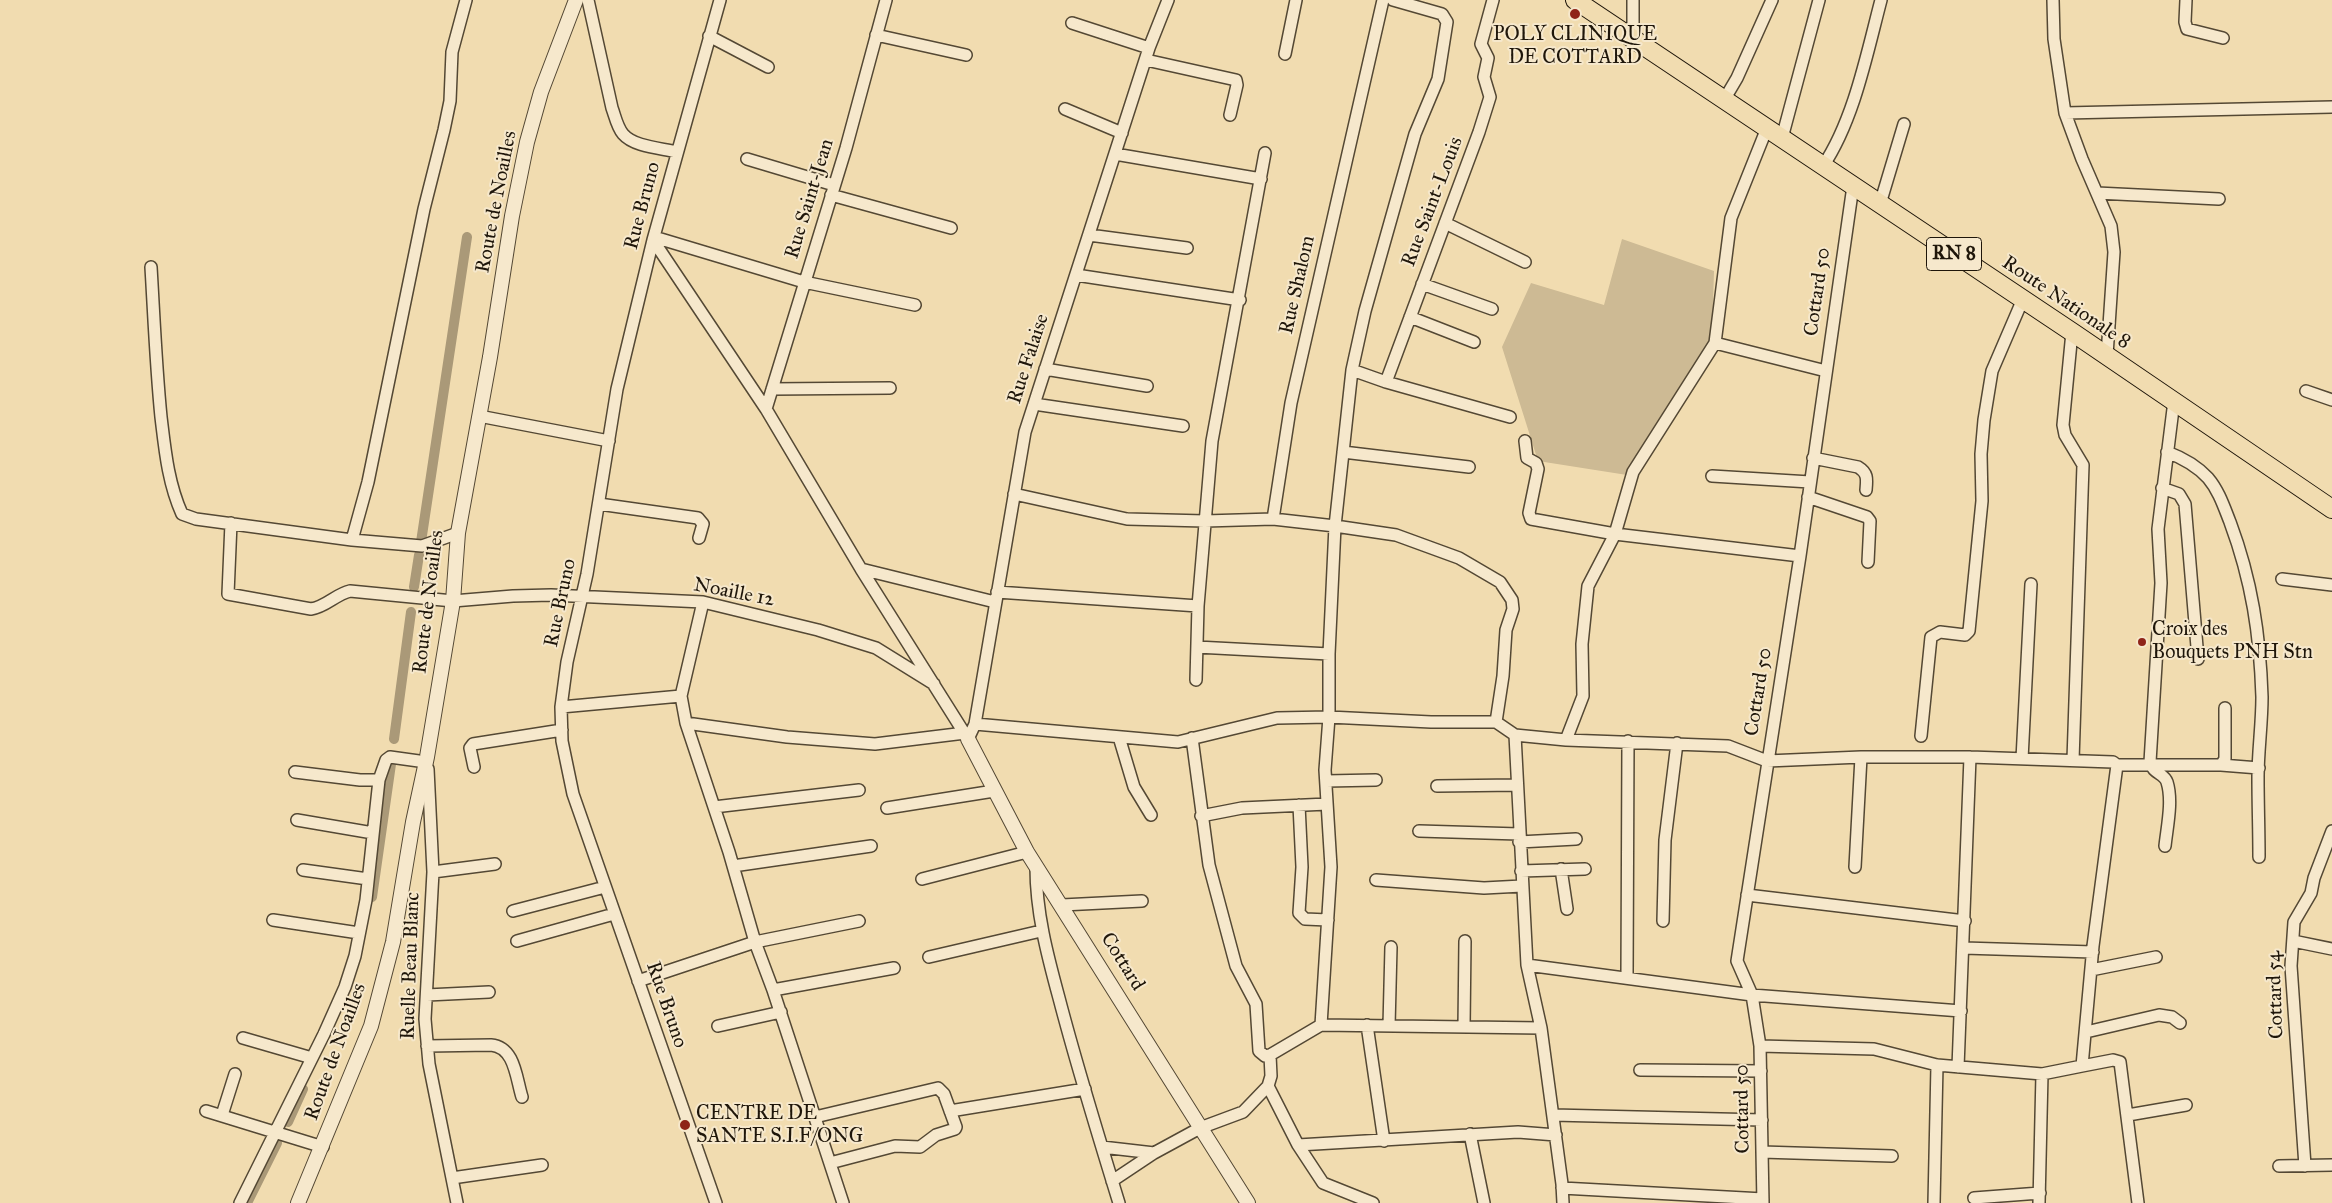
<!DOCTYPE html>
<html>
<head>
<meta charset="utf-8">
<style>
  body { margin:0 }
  canvas { display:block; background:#f1dcb0 }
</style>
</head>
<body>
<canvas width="2332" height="1203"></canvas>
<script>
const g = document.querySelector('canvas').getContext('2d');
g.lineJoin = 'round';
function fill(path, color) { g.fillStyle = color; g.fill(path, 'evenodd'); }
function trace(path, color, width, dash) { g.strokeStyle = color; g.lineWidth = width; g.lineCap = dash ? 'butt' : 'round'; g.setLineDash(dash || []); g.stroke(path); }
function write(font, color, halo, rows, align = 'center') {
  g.font = font + ' "IM FELL Great Primer",serif'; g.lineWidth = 4; g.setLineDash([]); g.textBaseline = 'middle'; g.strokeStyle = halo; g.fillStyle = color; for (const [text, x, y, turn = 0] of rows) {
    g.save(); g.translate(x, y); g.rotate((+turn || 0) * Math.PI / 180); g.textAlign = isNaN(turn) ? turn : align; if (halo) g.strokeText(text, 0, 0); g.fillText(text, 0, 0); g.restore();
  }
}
const green = new Path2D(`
  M1622,239L1714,271L1712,338L1627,475L1538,461L1502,347L1531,283L1604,305Z`);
const canal = new Path2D(`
  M421,542L467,237
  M414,587L419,555
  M394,739L411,612
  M372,897L391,764
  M288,1122L303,1089
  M247,1203L277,1143`);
const minor = new Path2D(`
  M588,0L612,108C615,116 617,127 623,134C634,147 661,148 677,152
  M1383,0L1291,403L1273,519L1335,526L1396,535L1459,558L1500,582L1512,600L1513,609L1506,630L1503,676L1496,722
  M1393,0L1442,14L1447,22L1438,79L1415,134L1365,311L1352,370L1335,526L1329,654V717L1325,770L1331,867L1321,1025L1541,1028
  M1633,0V39
  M2053,0L2054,39L2065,113L2082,159L2111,226L2114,252L2107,355
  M2186,0L2185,22L2187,29L2223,38
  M1072,23L1149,48
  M876,35L966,55
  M709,36L768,67
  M1285,54L1296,0
  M1146,60L1236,80L1237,85L1230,115
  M1724,100L1737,78L1772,0
  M1065,109L1122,133
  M2065,113L2332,107
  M1782,138L1819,0
  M1115,154L1261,179
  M747,159L834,185
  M1823,166C1854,120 1867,53 1881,0
  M2097,193L2219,199
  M831,195L951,228
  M1880,204L1904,124
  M1445,223L1525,262
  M1089,235L1187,248
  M654,237L804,282L915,305
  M653,240L766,409L861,569L968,739
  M151,267C154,317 156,367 161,417C165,450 168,483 182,514L196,519L352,540L422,546L458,533
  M1076,275L1240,300
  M1422,284L1492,309
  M1410,317L1474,342
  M2072,332L2063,425L2065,435L2083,465L2073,760
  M1715,343L1826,371
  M1045,369L1147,386
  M1352,370L1386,382L1479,132L1490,97L1484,77L1488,58L1481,44L1493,0
  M1386,382L1510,417
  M772,389L890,388
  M2306,391L2332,400
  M1034,404L1183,426
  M766,409L846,148L886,0
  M479,416L609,441
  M1525,441L1527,458L1536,463L1538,469L1529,513L1531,519L1615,534L1800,556
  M1343,452L1469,467
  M2167,452C2183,458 2196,465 2208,478C2219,491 2224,507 2230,522C2252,581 2260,635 2262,697C2262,724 2258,751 2258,777C2258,804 2259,830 2259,857
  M1813,458L1858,467C1868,473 1867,479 1866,490
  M1712,476L1810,482
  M2162,488L2179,494L2185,504L2198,659
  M1014,494L1127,519L1205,521L1273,519
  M1808,497L1867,517L1870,521L1868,562
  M599,504L698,518L703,524L699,538
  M231,523L228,594L311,609C326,607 336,594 350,591L453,601L513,596L551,595L703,602L818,630L876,648L934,684
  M352,540L368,482L424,209L444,130L450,101L452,52L466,0
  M861,569L995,602
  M2282,579L2332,585
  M997,592L1198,606L1196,680
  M703,602L681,696L686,723L729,852L755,942L773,990L843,1203
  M1198,606L1212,441L1265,153
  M1197,647L1329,654
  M561,707L681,696
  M686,723L787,737L875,744L965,733
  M975,724L1178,742L1277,718L1329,717L1431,722H1496L1515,735L1566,740L1728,746L1767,761L1861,757H1970L2113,762L2117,765L2093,946L2082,1066L2042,1074L1937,1065L1874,1049L1760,1046
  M1515,735L1527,965L1541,1028L1562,1184L1563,1203
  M1921,736L1931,637L1940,632L1965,635L1969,631L1982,501L1981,454L1984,420L1992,371L2023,299
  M1119,737L1134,787L1151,815
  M1192,738L1209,865L1236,966L1256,1004L1259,1051L1265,1056L1270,1055L1321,1025
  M968,739L975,724L1025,432L1149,48L1168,0
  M1566,740L1583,696L1582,644L1588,586L1615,534L1633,472L1715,343L1731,218L1767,128
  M2022,759L2031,584
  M2117,765H2221L2225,759V708
  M2221,765L2259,768
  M474,767L470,748L473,744L562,730
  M428,769L433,872L425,1019L429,1064L457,1203
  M295,772L360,780H379L386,760L390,757L426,762
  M1326,781L1376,780
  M1437,786L1517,785
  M1299,805L1302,867L1299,913L1305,919L1328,920
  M714,807L859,790
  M887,808L994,791
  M1201,816L1242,808L1327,804
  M297,820L373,833
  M1419,831L1519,834
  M1519,842L1576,839
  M2165,846C2167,827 2173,801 2167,782C2164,773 2153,774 2150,762L2161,583L2158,529L2174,401
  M733,866L871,846
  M1036,867C1036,912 1047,954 1059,998C1077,1067 1098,1135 1119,1203
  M1855,867L1861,757
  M1561,869L1567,909
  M303,870L368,879
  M1521,871L1585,869
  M433,872L495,864
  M922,879L1027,852
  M1376,880L1484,888L1522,886
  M1747,895L1965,921
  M1062,905L1142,901
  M513,911L605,887
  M273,920L359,933
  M1663,921L1665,840L1677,743
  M517,941L614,914
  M2293,941L2332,949
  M1964,948L2093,952
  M929,957L1041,931
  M1527,965L1752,995L1961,1011
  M2091,970L2156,957
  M1627,977L1628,741
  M638,981L755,942L859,921
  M773,990L894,968
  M427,995L489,992
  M1367,1025L1384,1141
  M718,1026L781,1012
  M1389,1026L1391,947
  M1464,1027L1465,941
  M2086,1032L2159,1015L2172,1017L2180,1023
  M243,1038L312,1058
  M427,1046L491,1045C515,1047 516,1078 522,1097
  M2082,1066L2113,1060L2120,1062L2138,1203
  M1958,1067L1970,757
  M1640,1070L1761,1071
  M1268,1086L1298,1145L1323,1183L1373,1203
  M206,1111L323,1147
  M950,1111L1085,1089
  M222,1115L235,1074
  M1553,1115L1762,1120
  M2128,1115L2186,1105
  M815,1117L938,1088L944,1094L956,1127L955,1129L936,1135L920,1147L895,1146L830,1163
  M1470,1134L1484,1203
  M1298,1145L1518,1132L1556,1135
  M1102,1147L1154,1153
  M1762,1152L1892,1156
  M2279,1166L2332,1165
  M2305,1166L2291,966L2294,922L2311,893L2314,878L2332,831
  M452,1178L542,1165
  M1112,1181L1154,1153L1200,1128L1243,1112L1268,1086L1271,1076L1270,1055
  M1562,1188L1763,1199
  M1974,1198L2040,1193
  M240,1203L324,1034L345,987L355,956L366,900L379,780
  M716,1203L573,794L562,741L561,707L567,662L587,574L617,389L653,240L720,0
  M1763,1203L1760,1046L1752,995L1737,961L1800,556L1853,186
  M1934,1203L1937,1065
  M2039,1203L2042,1074`);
const tertiary = new Path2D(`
  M968,739L1027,852L1248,1203
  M298,1203L371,1026L393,942L413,822L427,757L453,601L458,533L490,357L512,216L527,142L541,92L576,0`);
const primary = new Path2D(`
  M1575,0L2072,332L2332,509`);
const markers = [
  [1575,14,6,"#8f2418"],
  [2142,642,5,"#8f2418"],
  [685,1125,6,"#8f2418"]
];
const shields = [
  [1954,254,55]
];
const shieldNames = [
  ["RN 8",1954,254]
];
const poiNames = [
  ["POLY CLINIQUE",1575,35,"center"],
  ["DE COTTARD",1575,58,"center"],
  ["Croix des",2152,630],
  ["Bouquets PNH Stn",2152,653],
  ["CENTRE DE",696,1114],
  ["SANTE S.I.F/ONG",696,1137]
];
const streetNames = [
  ["Rue Saint-Jean",810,199,-73],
  ["Route de Noailles",497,202,-79],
  ["Rue Saint-Louis",1433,202,-69],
  ["Rue Bruno",643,206,-75],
  ["Rue Shalom",1298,285,-77],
  ["Cottard 50",1818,292,-82],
  ["Route Nationale 8",2066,303,34],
  ["Rue Falaise",1029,359,-72],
  ["Noaille 12",734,593,11],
  ["Route de Noailles",429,602,-83],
  ["Rue Bruno",561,603,-78],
  ["Cottard 50",1759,692,-81],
  ["Cottard",1122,962,58],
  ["Ruelle Beau Blanc",411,966,-88],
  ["Cottard 54",2276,995,-92],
  ["Rue Bruno",666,1005,71],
  ["Route de Noailles",336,1052,-70],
  ["Cottard 50",1743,1109,-91]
];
fill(green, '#cdba94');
trace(canal, '#aa9978', 10);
trace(minor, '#544834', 14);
trace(tertiary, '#544834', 16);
trace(primary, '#1f160a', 20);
trace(minor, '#f6e8cc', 11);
trace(tertiary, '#f6e8cc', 14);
trace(primary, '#f1dcb0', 18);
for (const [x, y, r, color] of markers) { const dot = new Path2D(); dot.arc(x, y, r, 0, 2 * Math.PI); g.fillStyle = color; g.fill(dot); trace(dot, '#f6e8cc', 2); }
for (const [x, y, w] of shields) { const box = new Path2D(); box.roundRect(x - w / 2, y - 16.5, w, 33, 4); g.fillStyle = '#f6e8cc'; g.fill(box); trace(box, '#1f160a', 1); }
write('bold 19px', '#1f160a', null, shieldNames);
write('20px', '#1f160a', '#f6e8cc', poiNames, 'left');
write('20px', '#1f160a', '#f6e8cc', streetNames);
</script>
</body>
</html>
